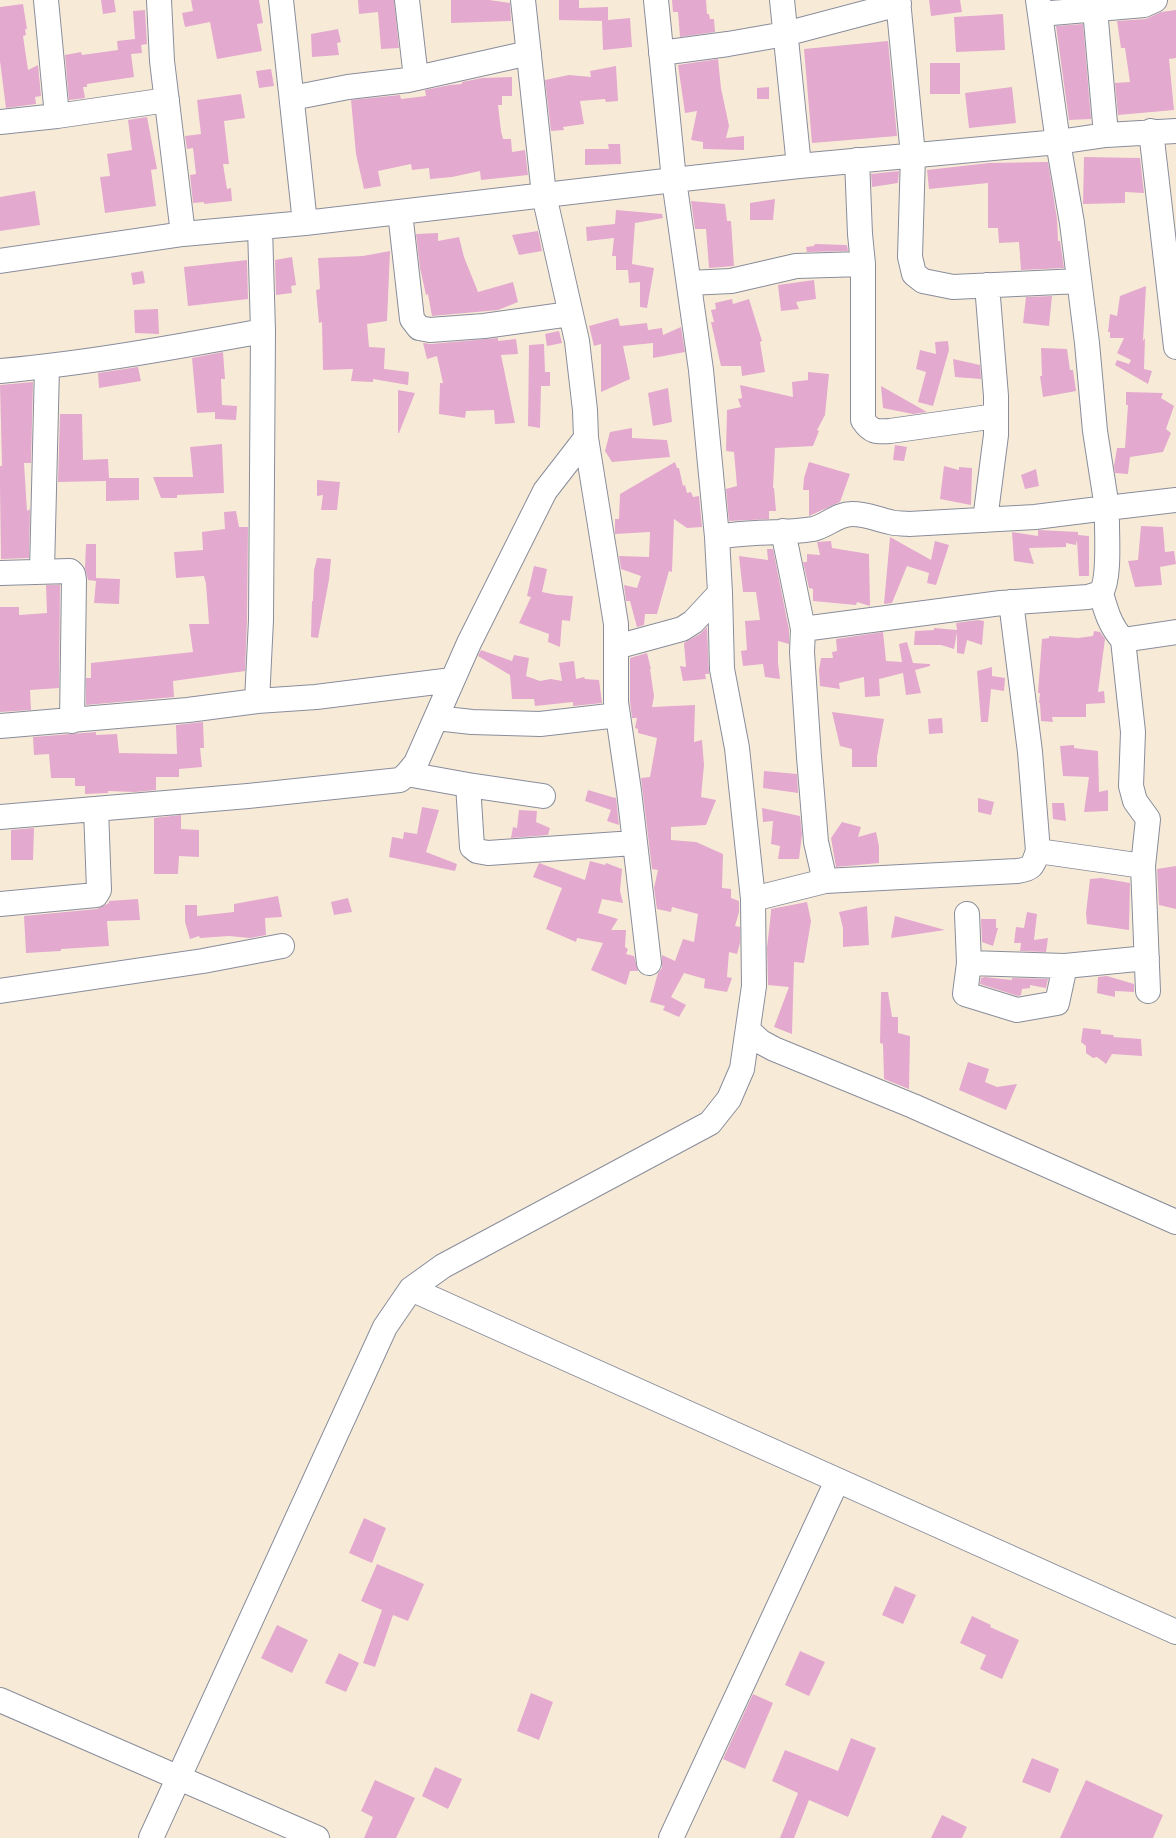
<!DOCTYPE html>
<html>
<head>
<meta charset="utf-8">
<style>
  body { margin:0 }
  canvas { display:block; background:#f7ebd8 }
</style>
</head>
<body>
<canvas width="1176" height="1838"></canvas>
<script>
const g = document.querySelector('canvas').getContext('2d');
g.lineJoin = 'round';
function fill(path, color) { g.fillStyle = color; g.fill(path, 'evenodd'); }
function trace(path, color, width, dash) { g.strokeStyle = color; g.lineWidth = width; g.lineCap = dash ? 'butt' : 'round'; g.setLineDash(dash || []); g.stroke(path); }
const building = new Path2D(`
  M101,0H114L116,12L103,14Z
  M191,0H259L263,23L257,24L262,51L217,59L210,22L185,27L182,13L193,11Z
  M358,0H394L399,48L381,49L378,12L359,14Z
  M451,0H489L510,3L511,21L451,23Z
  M559,0H579V8L608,7V20L630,18L632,47L603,50L602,21H605L559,20Z
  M672,0H706L707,14H709L710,19H714L715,32L680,37L678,12H673Z
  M929,0H960L962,12L931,16Z
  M23,4L27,29H25L26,35L23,36L28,70L38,65L41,96L35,97L36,104L6,108L0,61V7Z
  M145,10L147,44L141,45L142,53L131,54L134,77L87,84V87H83L85,98L69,100L65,55L81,52L82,55L118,50L117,41L135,39L133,11Z
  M1176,10V58L1169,59L1174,110L1118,115L1115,83L1130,82L1125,48H1121L1117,21L1146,19L1161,12Z
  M1003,14L1005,50L956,52L954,17Z
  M1083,24L1091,119L1069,120L1056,26Z
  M338,29L341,42L337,43L339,55L312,57L311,34Z
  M888,41L897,136L812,143L804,49Z
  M718,59L721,88L729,126L726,138L744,136V150L703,149V142L691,140L697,111L685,113L678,65Z
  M930,63H960V94H930Z
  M616,66L618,101L606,102L605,99L580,101L584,124L563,127L564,130L551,131L545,80L569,75L591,77L590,71Z
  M271,69L274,86L259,88L256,71Z
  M512,77V96H502V105H498L501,131L503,139H511L512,152L525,150L528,175L481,180L480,171L452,177L430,179L429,168L412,170L411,164L378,171L381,186L364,189L356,154L351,100L400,95L401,99L426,96L425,90L450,85L462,84V82L482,78Z
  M769,87V99H757V88Z
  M1012,87L1016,123L969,128L965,93Z
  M241,94L245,118L224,121L229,164H223L227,189L231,188L232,201L204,204V202L193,203L190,175L196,174L193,148L187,149L185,136L201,134L197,100Z
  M147,117L157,169L151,170L156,206L105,213L100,177L110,176L107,154L132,150L128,120Z
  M608,144H620L621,164L585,165V149H609Z
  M1084,157L1140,158L1144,193L1125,192V203L1083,204Z
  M1048,162L1057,219L1058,241H1060L1064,268L1021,270L1019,242L999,243L998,228H988V183L929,189L927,170L989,163Z
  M899,171L898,183L872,187L871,174Z
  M35,191L40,225L0,231V197Z
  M775,199L773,220H750V203Z
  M691,201L725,204L727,221H731L734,266L709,268L706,229H695Z
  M616,210L662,214L663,218L635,223L632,264L654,268L647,308L640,307V282L629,283L628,270H616V256H612L614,238L587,241L586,227L615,224Z
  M538,231L542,251L519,255L512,235Z
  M438,233V241L459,237L464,257L478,292L513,282L518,302L498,310L432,316L428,294L426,295L420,268L416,234Z
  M815,244L847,245L848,251L807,252L806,247L814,246Z
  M390,251L387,321L367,324L369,347L385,348L384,369L409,372L408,385L373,379V382L351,381L353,369L323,370L322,322L319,323L316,290L320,289L318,258L363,256Z
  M292,257L296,285L291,286L292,293L276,295L275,260Z
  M247,260L248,299L188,306L184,267Z
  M143,271L145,283L133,285L131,273Z
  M814,280L816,299L796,302L799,309L781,311L778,285Z
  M1146,286L1143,341L1145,338L1144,369L1152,371L1148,384L1115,365L1117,360L1129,364L1131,360L1117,353L1124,338H1110V332H1108L1110,314L1117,316L1120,296Z
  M1052,296L1049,326L1023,323L1026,297Z
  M732,299L733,304L749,299L762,341L760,342L765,372L742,376L741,366H721L711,322H714L711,310L716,309L715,303Z
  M158,309L159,334L135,333L134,310Z
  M618,318L620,326L647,323L648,330L662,328L663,335L681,327L685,352L653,358V343L623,346L630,379L601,392V344L594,346L589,326Z
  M559,331L562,343L547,346L545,334Z
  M498,338V341L516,339L518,354L501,355L515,423L495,424L494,410L466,411L465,418L439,414L440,383H443L437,356L427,359L423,343L431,344Z
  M948,341L949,350L933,406L918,402L926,372L916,369L920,350L936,354L935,342Z
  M544,344L545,372H550V386H541L540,428L528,426L529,345Z
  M1041,348L1067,349L1070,370H1073L1076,391L1043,397L1040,376H1042Z
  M223,352L225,379H221L222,405L237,406L236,420L215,419V412L197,413L192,358Z
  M953,359L980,365L981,379L955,377Z
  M138,367L141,381L99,388L98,373Z
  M808,372L829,374L825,415L817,430L819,431L813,446L775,448L773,488H774L776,511H769V519L729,521L726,489L737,486L734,452L726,451L727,410L741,407L738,399L742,398L740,385L793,397L792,382L808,380Z
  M33,382L31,463H24L27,511L30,509L29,558L1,559L0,486V466H2L0,385Z
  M881,386L927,412L913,414L883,408Z
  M668,388L672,422L653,426L648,393Z
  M398,390L415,393L399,433H398Z
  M1126,392L1163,393L1161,398L1174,406L1166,429L1171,433L1163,452L1130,457L1128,474L1115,473L1114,466L1117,448H1125L1128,405H1126Z
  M60,414H82L83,460L108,459L109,478H139V500L106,501V481L58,482Z
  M632,428V438L667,440L670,457L612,462L605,451L610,432Z
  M222,444L224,493L177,495V498H161L153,477H193L190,447Z
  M895,445L907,447L904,461L893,460Z
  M675,462L677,468H679L683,486L685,485L687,493L691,492L693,497L699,496L702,527L687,528L674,519L672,572L669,571L657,614H645L644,625L637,627L630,601H626L624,585L637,588L641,576L621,569L619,556L649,557L650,532L615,534V519H619L620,494Z
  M809,462L850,474L840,502L809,516V490H803L804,478Z
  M944,466L959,470V467L972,468L971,505L940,499Z
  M1036,469L1039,486L1025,489L1021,475Z
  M317,480L340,482L337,510H321L323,495L317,496Z
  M236,511L239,527H248L247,620L245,671L173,681L174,697L86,705V678H91V663L193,652L189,624H209L206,584L204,576L176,578L174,552L203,550L202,532L225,529L224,512Z
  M1141,526L1163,527L1165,552L1174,551L1176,564L1160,567L1162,585L1135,587L1128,561L1138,560Z
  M1038,530L1078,532V535L1089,536V576H1079L1077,540L1076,545L1066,543V547L1029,548L1034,564L1014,561L1012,532L1038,536Z
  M890,537L931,560L935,541L949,545L936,585L927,583L929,573L907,566L892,603L884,604Z
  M831,541L832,548L869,554L870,606L857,602L856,605L813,601V589L809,588L803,562H807V554L820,555L817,542Z
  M86,544H96V578L120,579L119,604L94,603L96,581L88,580L85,568Z
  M767,549H773L789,630V644L778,641V663L780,679L765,677L763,664L743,666L741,651L747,650L745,621L760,620L756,592H743L739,556L768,560Z
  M317,558L331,559L329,580L318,638L311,637L312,601H313L314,570Z
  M534,566L547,569L542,592L557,595L573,596L570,621L562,620L560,647L548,642L549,634L519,623L531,597L527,596Z
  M46,585H60L59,688L30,690L31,710L0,712V607H19V615L47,613Z
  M978,620L984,621L982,645L967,640L964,654L957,653V632L954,649L941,645H914L915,631L934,630V628L957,630L956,623Z
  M707,627L709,674H705L706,679L683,681L680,666L686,667L684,643L700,634Z
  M1094,631L1100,632L1105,639L1098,692L1104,691L1105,703L1086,704V717H1052L1053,722L1041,721L1040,703H1039L1040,693H1038L1042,639L1049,638V636L1078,638L1093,636Z
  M883,632L886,661L902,662L899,644L907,642L913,663L930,664V666L915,670L921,693L906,695L903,673L879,679L880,696L865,697L864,677L839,683L840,689L820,686L819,670L821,658H833L832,652L837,651L836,639Z
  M481,650L512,661L514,655L529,658L526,676L540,681L551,679L562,681L559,663L574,661L576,679L584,677L585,679L599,680L602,703L573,706V702L535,706L534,699H512L510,675L478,656Z
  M647,653L651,669H650L654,696L652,707L695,705L694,742L702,740L704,765L701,797L716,800L706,825L671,827V840L696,842L723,854L722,888L731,889V898L739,901V912L735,926L740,927V943L737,954L729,952L727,977L732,978L727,992L704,988L705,979L684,973L671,997L686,1005L679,1017L663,1010L665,1006L650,1002L658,973L662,968V955L675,961L683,939L694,942L698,914L672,907L671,912L657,909L654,888L658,870L652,869L641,778L650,777L657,738L638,733V729L635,728L637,718H632L630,701V658Z
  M992,667V676L1005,678L1004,691L991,689L988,722H981L977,671Z
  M832,712L884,719L877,757V767H852V749L840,746Z
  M942,718L943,733L929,734L928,719Z
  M203,722L204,748H200L202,767L179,769V777H156V790L135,792L108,791V793L85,794V786H75V778H51L49,754L34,755L33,737L96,732V735L117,734L119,753L177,754L176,725Z
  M1074,745V748L1098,751L1099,792L1108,790V811L1084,812L1089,777L1063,776L1060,746Z
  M764,771L797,774L798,793L763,788Z
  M588,790L615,798L616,797L619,825L607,821L611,810L585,801Z
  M978,798L994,802L991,815L978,812Z
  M1052,803H1064L1066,821L1053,819Z
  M422,807L439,810L426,852L457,864L455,871L389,857L392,837L403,839L404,832L417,834Z
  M762,808L800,816L802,834L799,859H778L780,846L771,844L773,821L763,822Z
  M519,810L537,811L536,822L550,828L548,835L511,838L513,827L517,828Z
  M181,815V829L199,830V857L179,856L178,874H154V818Z
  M842,822L861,827L858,837L876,832L879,846V863L836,867L831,838Z
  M34,828L33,860H11V830Z
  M590,861L605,865L606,863L622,869L620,891L623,903L602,899L598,913L618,919L611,930H626L625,947L628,949L626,954L634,956L638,971H630L626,985L591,970L603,943L577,938L576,942L546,929L562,888L533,877L539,863L585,880Z
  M1176,866V909L1159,905L1157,869Z
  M1101,878L1130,883L1129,930L1087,924L1086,913L1090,879Z
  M278,896L282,917L265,918L266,935L250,938L229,936L200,938L199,936L190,939L185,922V905H197V916L234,912V904Z
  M348,898L352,912L334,915L331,902Z
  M138,899L140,920L107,921L109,946L61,949V951L26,953L24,916L97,909L109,903V901Z
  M807,902L811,921L804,963L794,962L792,1034L774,1027L789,987L768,985L767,948L771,912V909Z
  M867,906L869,945L843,947V928L839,912Z
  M1027,912L1037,914L1034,940L1048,938L1046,952L1020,951L1021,943H1014L1016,927L1024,928Z
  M895,916L945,930L891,938Z
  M981,919H996V928H998L993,946L982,942Z
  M1107,976L1134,984V992L1115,991V997L1097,993L1098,977Z
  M985,977L1012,980V978L1048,979L1046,988L1030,985V988L1022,989L1021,995L1018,996L980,984L981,978Z
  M881,992H888L892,1017H898V1033L910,1036L909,1089L884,1079L883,1044L880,1043Z
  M1083,1028L1101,1030V1034L1114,1035L1113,1037L1141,1039L1142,1056L1112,1054L1106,1064L1097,1057L1093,1058L1086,1053V1046L1081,1042Z
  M968,1062L989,1069L985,1082L997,1087L1017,1084L1006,1110L959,1090Z
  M364,1518L386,1528L372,1563L349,1553Z
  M377,1564L424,1584L408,1621L393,1615L375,1667L363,1663L382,1610L361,1601Z
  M895,1586L916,1595L903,1624L882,1615Z
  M972,1616L991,1625L990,1627L1019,1640L1002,1679L980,1669L986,1655L960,1643Z
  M277,1625L308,1640L292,1673L261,1658Z
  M800,1651L825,1662L809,1696L785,1685Z
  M339,1653L359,1663L346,1692L325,1683Z
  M531,1693L553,1702L539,1740L517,1731Z
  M753,1694L773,1703L745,1769L723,1759Z
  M851,1738L876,1748L848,1817L809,1800L794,1838H780L798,1793L772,1781L785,1750L838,1771Z
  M1032,1758L1059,1769L1050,1793L1022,1782Z
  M435,1767L462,1779L448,1809L422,1796Z
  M375,1780L415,1798L396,1838H364L373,1817L361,1811Z
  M1086,1780L1163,1815L1153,1838H1060Z
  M942,1815L967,1827L962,1838H931Z`);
const minor = new Path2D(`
  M46,0L57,116
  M159,0L162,61L183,234
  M281,0L305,223
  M407,0L416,78
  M523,0L544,195L577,341L585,410L586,438L616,624V702L629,791L649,963
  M656,0L674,180L799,166L1058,142L1106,135L1176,131
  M782,0L799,166
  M898,0L913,155L910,257L914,274L923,281L953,287L1079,281
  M1095,9L1106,135
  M1040,14L1144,5L1155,0
  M661,53L728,44L785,34L899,4
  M292,98L348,87L408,80L529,53
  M0,122L57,116L167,100
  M1151,131L1176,347
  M400,212L412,319L419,328L430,330L484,326L570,314
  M0,261L183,234L305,223L674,180L701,370L717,537L720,593L722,669L737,748L753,899L754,986L742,1069L729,1099L710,1123L443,1266L411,1289L385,1327L151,1838
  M863,264V420C871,432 876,432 890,431L996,416
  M689,283L731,281L796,266L863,264L860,234L857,160
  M0,371C89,363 176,347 263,331
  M985,520L996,435V396L987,285
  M717,537C749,531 781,534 813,529C827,526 837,514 852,514C867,514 876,519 890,522C896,524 903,523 909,524L1035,517L1107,508L1095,431L1087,343L1072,223L1058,142L1038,0
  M42,571L47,367
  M0,573L70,571L73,574L74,580L72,721
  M1101,593C1106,611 1110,626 1123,640L1176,632
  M803,629L1001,603L1088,597L1101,593C1111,577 1106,529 1107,508L1176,500
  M616,647L682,629L693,622L720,593
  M257,701L261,620L263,331L260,227
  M436,718L472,722L540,724L618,715
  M0,726L188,710L257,701L316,697L452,680
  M407,774L468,785L543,796
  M468,785L472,847L477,851L488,853L634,843
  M0,817L248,796L400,780L407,774L416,763L469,643L545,491L586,438
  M1038,851L1143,866L1148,819L1135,801L1131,786L1133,732L1123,640
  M1143,866L1148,991
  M825,881L1017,871C1033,869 1033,865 1038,851L1030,752L1011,602
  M753,899L825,881L816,842L809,757L802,652L803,629L783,531
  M0,904L96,895L99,890L96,809
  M967,914L969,963
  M1065,966L1057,1003L1017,1010L965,994L969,963L1065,966L1147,958
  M0,991L203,961L282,946
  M749,1031L761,1042L774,1049L913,1106L1176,1222
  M411,1289L1176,1632
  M0,1700L317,1838
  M671,1838L837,1481`);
fill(building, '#e4a9ce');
trace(minor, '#898d9b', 26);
trace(minor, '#fff', 24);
</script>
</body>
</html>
